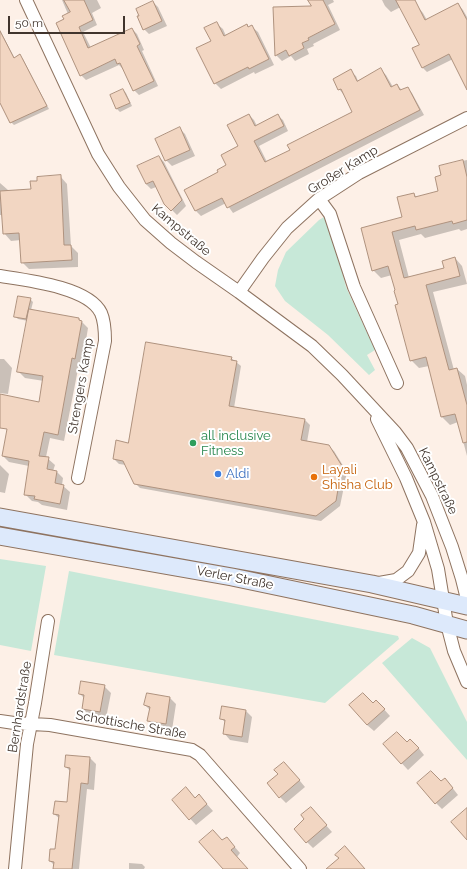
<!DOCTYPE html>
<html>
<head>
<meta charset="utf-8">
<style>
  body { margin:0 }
  #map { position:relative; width:467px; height:869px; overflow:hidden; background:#fdf0e7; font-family:Raleway,sans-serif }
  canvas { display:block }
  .scale { position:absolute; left:8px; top:16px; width:117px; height:18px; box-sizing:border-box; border:2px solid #41352d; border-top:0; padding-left:5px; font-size:12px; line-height:14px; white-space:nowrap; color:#41352d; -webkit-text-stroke:3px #fff; paint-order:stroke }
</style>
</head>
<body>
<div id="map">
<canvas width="467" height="869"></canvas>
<div class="scale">50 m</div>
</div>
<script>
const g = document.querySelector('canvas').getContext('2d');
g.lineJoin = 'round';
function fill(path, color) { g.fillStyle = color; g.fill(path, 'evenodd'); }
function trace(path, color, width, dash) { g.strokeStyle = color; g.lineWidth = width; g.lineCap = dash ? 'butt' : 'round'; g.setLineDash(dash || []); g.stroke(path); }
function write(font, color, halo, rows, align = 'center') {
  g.font = font + ' Raleway,sans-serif'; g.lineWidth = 4; g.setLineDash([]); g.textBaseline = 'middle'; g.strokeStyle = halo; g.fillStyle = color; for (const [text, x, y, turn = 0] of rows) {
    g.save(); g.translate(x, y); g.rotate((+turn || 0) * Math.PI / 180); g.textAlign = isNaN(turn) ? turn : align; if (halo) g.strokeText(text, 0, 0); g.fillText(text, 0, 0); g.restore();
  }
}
const green = new Path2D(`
  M324,217L331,228L346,287L375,350L367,355L375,370L369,375L328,335L285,301L275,286L278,270L286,252L319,220Z
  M0,559L46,566L31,651L0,645Z
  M69,571L398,636L399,639L325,703L54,655Z
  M412,638L430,648L467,722V760L382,663Z`);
const shadow = new Path2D(`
  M62,0H97L101,8L92,13L97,25L83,32L91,48L132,29L137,34L144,50L142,51L158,86L139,95L134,90L123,69L119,65L86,80L81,75L65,20L68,14Z
  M309,0H333L334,2L328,5L340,30L313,44L314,46L307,49L309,54L295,61L291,56L282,61L276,55L274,8L312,7Z
  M382,0H409L410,2L391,12L385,6Z
  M153,2L158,7L167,26L149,34L144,29L140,16Z
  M458,4L463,10L467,17V87L453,59L427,72L422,67L420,45L418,7L423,13L427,20Z
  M217,24L223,29L226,36L252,27L258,32L274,65L255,74L254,72L221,89L215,83L212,42Z
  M0,30L15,59L20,56L23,59L49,109L14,125L11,122L0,101Z
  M381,70L386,75L393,87L397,85L402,90L407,88L412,93L424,115L233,213L226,203L201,216L196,211L186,190L219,172L227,166L239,146L249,115L254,120L257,126L277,115L283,120L288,131L259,146L267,162L291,150L354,112L344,95L339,89L350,71L356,76L358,81Z
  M123,90L126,93L132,106L120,112L117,109L111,95Z
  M179,128L185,134L195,156L172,166L166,160Z
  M159,157L164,162L186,206L177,215L165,203L156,187L151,189L146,184Z
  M467,160V229L461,231L459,229L425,238L421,234L399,240L409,278L445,269L455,258L462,266L467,284L433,292L454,370L457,369L465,376L467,385V456L458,422L450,425L442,417L429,366L419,368L411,360L392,275L381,278L373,270L362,228L403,218L413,194L417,197L439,192L442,176L440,166Z
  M60,176L67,184L71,246L78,253V267L29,269L22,262L21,240L11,241L4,233L2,215H0V183L8,190V192L32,190L39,182Z
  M30,299L33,302L31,310L79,319L88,328L82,365L79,364L64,441L50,438L46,457L55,465L53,471L57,472L63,478L62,485L70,492L67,510L42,505L38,502L32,501L25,494L29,466L9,462L3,456L40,403L44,381L25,378L18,371L28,321L18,319L15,316Z
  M231,358L241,366L234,408L305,420L310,425L307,442L328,446L334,451L347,472L340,506L321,521L140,488L135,483L126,465L119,464L114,459L129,444Z
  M0,359H4L12,368L8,394L0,393Z
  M0,465L9,474L5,493L0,492Z
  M104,686L111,693L106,718L89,715L83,709L84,698L80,694Z
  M147,694L170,698L176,704L172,730L155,726L148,720L150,710L145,705Z
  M373,704L382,707L390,716L374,731L367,725Z
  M246,711L252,717L248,743L230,740L224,733L226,723L221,718Z
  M407,743L417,746L424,755L408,770L384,744Z
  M90,758L96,764L94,790L87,789L79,869H54L55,866L50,861L56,850L59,818L54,814L68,804L71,772L66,767Z
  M290,769L305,787L286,803L280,797L279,774Z
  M441,782L451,786L458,795L442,809L436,803Z
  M195,799L205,802L213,811L196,825L173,800Z
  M317,815L332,832L313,848L307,842Z
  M223,841L233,845L240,853L237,857L247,869H224Z
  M129,863L142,864L145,867L144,869H129Z`);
const building = new Path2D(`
  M64,0H84L93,20L79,27L88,48L132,28L140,44L137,46L154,81L133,91L120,63L117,64L115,59L80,76L56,23L64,19L62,16L70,12Z
  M308,0H323L335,24L308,38L309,40L302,43L304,48L289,56L286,50L275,56L273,7L311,6Z
  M396,0H415L425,20L458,3L467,20V90L449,54L422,68L412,48L419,45Z
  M153,1L162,21L143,30L137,16H139L136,9Z
  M217,22L224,36L247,24L248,27L252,25L269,59L249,69L248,67L214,84L196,48L211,41L204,28Z
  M0,31L14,58L20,54L47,106L10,123L0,103Z
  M381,68L391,87L397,84L400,90L408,87L420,110L227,208L222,198L195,211L184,190L218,172L217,170L226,165L221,155L238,146L227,125L249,114L255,126L278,114L284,126L254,141L265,162L290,150L287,145L352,112L341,89L338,90L333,79L351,69L357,81Z
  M123,89L130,103L116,109L110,95Z
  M180,127L190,150L165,161L155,139Z
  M159,156L182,200L171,211L164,204L153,181L146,184L137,166Z
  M463,160L467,177V220L453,224L452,221L416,230L415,226L392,232L404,278L444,268L442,261L455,257L460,276L426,285L449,370L457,368L467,405V442L463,443L455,414L441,417L426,357L410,361L395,305L398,304L394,291L395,290L388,266L372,271L361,228L402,217L397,197L414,193L415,197L438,191L435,177L441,175L439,166Z
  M61,175L64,245H71L72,260L21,263L19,233L3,234L0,191L31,189L30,181H37V177Z
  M18,296L31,298L26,319L14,317Z
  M29,309L79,318V320L82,321L75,359L72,358L58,435L44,432L39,456L49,457L47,469L57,471L55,483L64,485L60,504L34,499L35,496L24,495L29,461L2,456L7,429L0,428V394L39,402L43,376L17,372Z
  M146,342L232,357L231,360L237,361L229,406L305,419L301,440L329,445L342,466L336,501L316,516L134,484L123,461L113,459L116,440L128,443Z
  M81,681L105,685L100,712L82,709L84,695L79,694Z
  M147,693L170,697L166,724L147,721L150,707L144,705Z
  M363,693L373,703L376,700L385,709L367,725L349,705Z
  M222,706L246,710L242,737L223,734L225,720L220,719Z
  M397,732L407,742L410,739L419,748L401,764L383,744Z
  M66,755L90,757L88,784L81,783L72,869H53L54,862L49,861L50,849H55L59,815L53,814L55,801L67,802L70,768L65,767Z
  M284,762L300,780L279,798L267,783L278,774L274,770Z
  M431,771L441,781L445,778L453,788L435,804L417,783Z
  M186,787L195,798L199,794L207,804L189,820L172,800Z
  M311,807L327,825L306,843L294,829L304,819L301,815Z
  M467,808V840L451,822Z
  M213,830L222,840L227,837L235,847L231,850L248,869H223L199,842Z
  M345,846L365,869H326L339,858L335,855Z`);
const street = new Path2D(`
  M26,0L98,154L119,187L145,220L171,243L196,262L239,292L312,346L342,375L395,432L407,448L432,496L452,547L462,579L467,599
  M319,199L330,214L354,287L397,383
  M0,276C26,280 89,287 101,313C105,322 105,332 105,341L78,478
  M239,292L263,258L287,228L319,199L359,173L467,118
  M377,419L406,478L424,522L438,569L447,624L454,651L467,682
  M379,583L396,580L408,571L419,553L423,525
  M0,721L14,723L50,725L192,750L200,755L300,869
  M15,869L27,744L35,703L48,621`);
const secondary = new Path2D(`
  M0,517L372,584L467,606
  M0,536L232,577L413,615L467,630`);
const markers = [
  [193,443,4,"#2e9e5b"],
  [218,474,4,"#3f7fe0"],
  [314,477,4,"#e8710a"]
];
const streetNames = [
  ["Großer Kamp",343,170,-32],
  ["Kampstraße",181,230,40],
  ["Strengers Kamp",81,386,-80],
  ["Kampstraße",438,481,64],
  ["Verler Straße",235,578,11],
  ["Bernhardstraße",20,707,-81],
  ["Schottische Straße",131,725,10]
];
const leisureNames = [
  ["all inclusive",201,436],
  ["Fitness",201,451]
];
const foodNames = [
  ["Layali",322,470],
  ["Shisha Club",322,485]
];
const shopNames = [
  ["Aldi",226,474]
];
fill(green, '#c7e8d8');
fill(shadow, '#0003');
fill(building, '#f2d6c2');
trace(building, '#af927e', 1);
trace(street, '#8e7360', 14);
trace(secondary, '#8e7360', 19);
trace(street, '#fff', 12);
trace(secondary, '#dde9fb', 17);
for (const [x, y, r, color] of markers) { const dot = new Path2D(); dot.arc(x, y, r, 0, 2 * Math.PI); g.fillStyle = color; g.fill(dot); trace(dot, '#fff', 1.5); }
write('13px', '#41352d', '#fff', streetNames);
write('13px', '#27864d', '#fff', leisureNames, 'left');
write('13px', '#c56008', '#fff', foodNames, 'left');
write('13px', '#366cbe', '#fff', shopNames, 'left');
</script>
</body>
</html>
